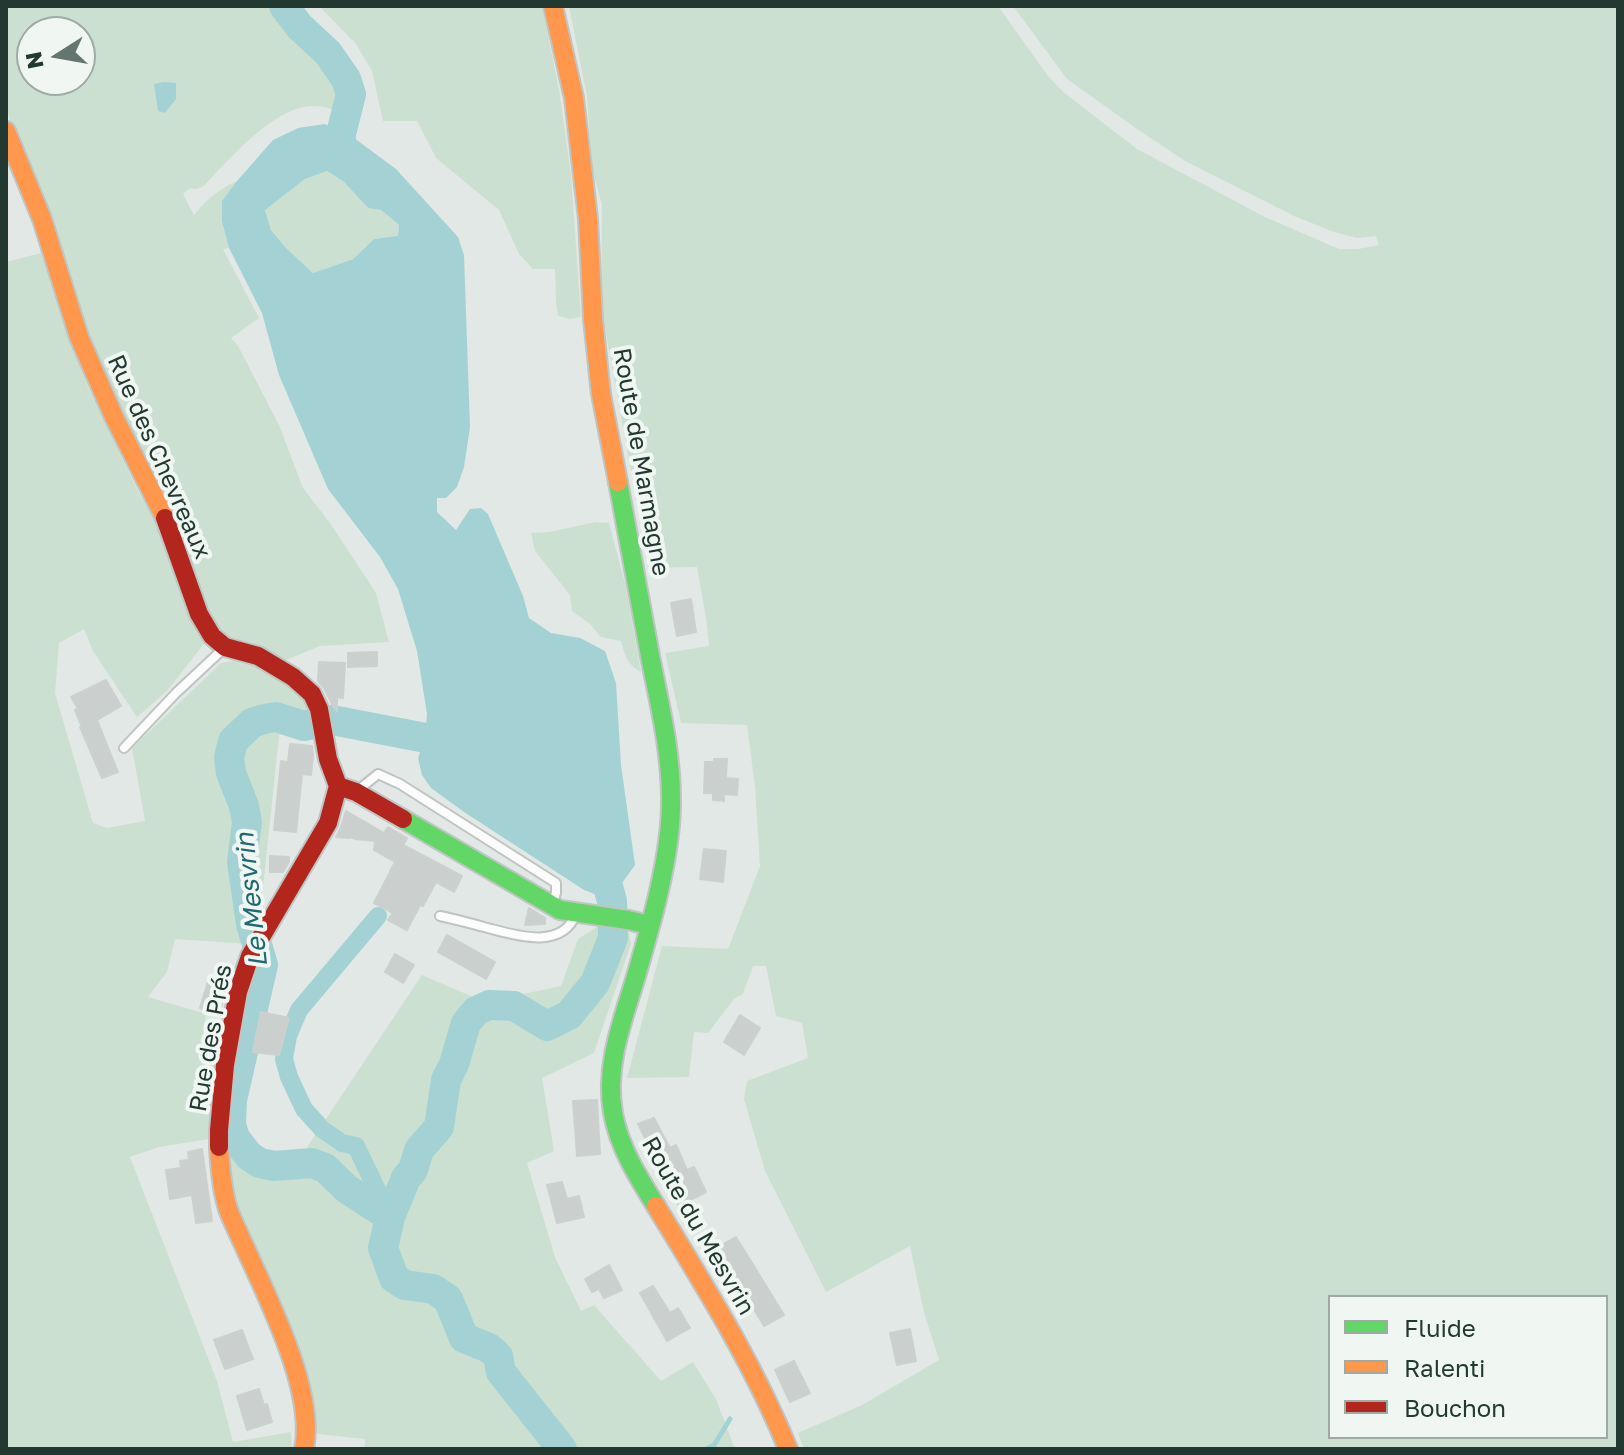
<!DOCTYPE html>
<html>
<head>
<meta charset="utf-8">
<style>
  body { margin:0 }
  #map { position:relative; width:1624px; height:1455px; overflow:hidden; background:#e2e8e5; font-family:"Golos Text",sans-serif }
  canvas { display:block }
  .frame { position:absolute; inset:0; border:8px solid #223931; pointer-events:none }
  .legend { position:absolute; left:1328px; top:1295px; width:280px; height:144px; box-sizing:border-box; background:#f0f7f3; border:2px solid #9eaba5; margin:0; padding:10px 14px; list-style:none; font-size:24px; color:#223931 }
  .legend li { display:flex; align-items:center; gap:16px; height:40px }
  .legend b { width:40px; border:2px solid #9eaba5 }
  .north { position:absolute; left:16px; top:16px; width:80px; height:80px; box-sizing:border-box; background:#f0f7f3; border:2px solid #9eaba5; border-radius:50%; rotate:259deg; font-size:22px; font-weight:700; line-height:32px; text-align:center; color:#223931 }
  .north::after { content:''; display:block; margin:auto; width:28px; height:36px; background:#657670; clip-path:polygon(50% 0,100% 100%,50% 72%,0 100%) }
</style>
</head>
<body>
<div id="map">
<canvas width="1624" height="1455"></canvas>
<div class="frame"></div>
<ul class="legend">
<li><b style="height:10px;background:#63d668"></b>Fluide</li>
<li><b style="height:10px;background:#ff974d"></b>Ralenti</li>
<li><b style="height:10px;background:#b3261e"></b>Bouchon</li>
</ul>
<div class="north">N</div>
</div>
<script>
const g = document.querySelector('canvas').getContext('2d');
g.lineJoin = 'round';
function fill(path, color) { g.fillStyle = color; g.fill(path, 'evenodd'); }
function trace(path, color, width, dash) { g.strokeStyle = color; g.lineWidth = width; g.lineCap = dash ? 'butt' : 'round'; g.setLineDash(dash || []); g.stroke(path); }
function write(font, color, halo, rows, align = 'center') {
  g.font = font + ' "Golos Text",sans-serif'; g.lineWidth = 8; g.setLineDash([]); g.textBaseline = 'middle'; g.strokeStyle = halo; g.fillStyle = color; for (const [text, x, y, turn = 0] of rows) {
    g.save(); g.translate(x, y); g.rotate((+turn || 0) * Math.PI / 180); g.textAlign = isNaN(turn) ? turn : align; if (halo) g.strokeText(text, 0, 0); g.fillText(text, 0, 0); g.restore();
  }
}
const green = new Path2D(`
  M6,6H279L333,72L356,86L360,105L355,114L349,116C338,111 325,106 313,106C274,106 228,161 203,187L195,189L190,188L183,194L194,215C207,199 219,189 237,181L222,202V222L229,248L223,249L259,318L231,338L238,346L279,425L303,488L330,523L376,593L389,642L320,646L284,661L226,641L217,631L87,339L11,124L6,105ZM32,32H80V80H32Z
  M319,6H542L559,89L571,174L581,317L570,319L558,316L556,301L555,269H533L519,254L499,210L436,158L417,121H383L372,71L356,44Z
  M569,6H998L1048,76L1062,91L1137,149L1265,217L1339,249H1358L1379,245L1376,236L1357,238L1334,232L1294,216L1185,161L1137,129L1067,79L1013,6H1618V1449H804L798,1433L862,1405L939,1360L924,1312L910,1246L826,1292L765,1171L744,1099L747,1081L808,1058L802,1023L776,1016L766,966H753L743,994L734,999L708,1033L694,1032L689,1077L627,1078L662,946L728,949L760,866L755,787L747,725L681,723L665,653L709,646L706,618L697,567L650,568L651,547L641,517L628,455L601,306L602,205L592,169L587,97ZM1330,1297H1606V1437H1330Z
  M327,171L344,182L368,208L381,210L399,225L398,237L374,239L353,259L313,273L286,248L271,230L265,209L305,179Z
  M41,253L88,387L137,489L161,529L207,640L167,691L137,717L93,651L84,629L59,643L55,693L93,823L107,828L145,821L132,748L221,663L236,660L284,676L312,709L317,721L280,728L259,925L249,944L175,939L167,972L148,997L206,1014L203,1034L222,1038L209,1139L159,1147L130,1157L217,1381L233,1442L291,1432L292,1449H6V262Z
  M596,522L609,523L626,587L641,672C627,664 625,656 621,641L601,637L590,624L572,611L570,595L535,551L531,533L549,532Z
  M600,925L629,933L631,944L594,1053L542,1078L554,1151L527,1163L555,1257L581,1311L594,1305L661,1381L693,1362L716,1399L735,1449H365V1439L317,1434L235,1202L229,1169V1128L258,1161L304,1152L422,975L485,1002L561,986L578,939Z`);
const water = new Path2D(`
  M164,82L176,83V99L165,113L158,111L154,84Z
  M325,124L354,138L396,169L458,237L464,255L470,427L464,467L457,487L446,498H437V512L456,530L470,509L481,508L488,514L523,596L529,618L551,633L580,638L605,651L616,683L621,765L635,865L622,883L612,901L584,890L464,812L431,788L422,775L418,758L425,737L427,714L417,651L398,589L380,557L328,489L279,375L262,313L229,248L222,222V201L237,181L273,140L298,128ZM327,171L344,182L368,208L381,210L399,225L398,236L374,239L353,259L313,273L286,248L271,230L265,210L305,179Z`);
const stream = new Path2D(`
  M706,1449L714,1445L730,1419`);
const canal = new Path2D(`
  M378,916L299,1010L288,1036L284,1059L289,1077L304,1109L322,1129L342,1143L356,1146L390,1217`);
const river = new Path2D(`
  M284,6L299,26L328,53L346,79L351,94L340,138L346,155L356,165
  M390,1217L347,1189L325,1168L312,1163L274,1166L260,1163L249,1156L235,1138L231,1124L232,1100L263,965L251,924L242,862L247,822L244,806L231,773L229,758L233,741L252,723L264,719L276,717L304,726L332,720L436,740
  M562,1449L501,1372L498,1356L489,1348L464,1338L448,1299L433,1289L405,1285L394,1278L383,1248L390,1217L406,1178L413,1170L419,1150L439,1127L446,1080L454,1064L466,1023L476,1011L489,1005L514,1006L547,1026L569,1015L595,983L613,938L612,901L601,861`);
const building = new Path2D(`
  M691,599L696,632L677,636L671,603Z
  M377,652V666L348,667V653Z
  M319,662L345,663L343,698L337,697V711L333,706L324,688L318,681Z
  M106,680L121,706L97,720L118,772L102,778L80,727H82L75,710L78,709L71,697Z
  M290,744L312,746L313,755L311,775L302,774L296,832L274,830L281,761L288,762Z
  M714,759H727L726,778L738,779L737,795L724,794V801L713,800V793H704L705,762H714Z
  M346,811L384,833L388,827L407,838L403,845L462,876L454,892L436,882L423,906L420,905L407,930L388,920L393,913L374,903L395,862L374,850L375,841L355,839L351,837L350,838L336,837L341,827Z
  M704,849L726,851L723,882L700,879Z
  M270,856L289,857V862L283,872H270Z
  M529,908L545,918V924L525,925Z
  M447,935L495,962L486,979L438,952Z
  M395,954L414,965L403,983L385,972Z
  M208,982L225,988L220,1014L200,1008Z
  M261,1012L289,1018L279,1055L253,1052Z
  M740,1015L760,1028L744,1055L724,1042Z
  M597,1100L600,1154L577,1156L573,1101Z
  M654,1118L670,1148L676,1145L687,1170L694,1167L706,1192L679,1206L638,1124Z
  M202,1149L212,1221L196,1223L192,1195L170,1199L166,1170L181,1168L180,1161L189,1160L188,1152Z
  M562,1182L567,1199L579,1196L584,1217L557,1223L547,1185Z
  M736,1237L784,1315L764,1326L733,1275L727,1278L718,1263L727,1258L720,1246Z
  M609,1265L622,1290L604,1298L599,1289L592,1292L585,1279Z
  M653,1286L670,1313L678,1308L690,1328L667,1341L640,1293Z
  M910,1329L916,1361L897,1365L890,1333Z
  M242,1330L253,1359L225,1369L214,1340Z
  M794,1361L810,1393L790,1402L775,1370Z
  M259,1389L264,1405L267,1404L272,1422L247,1430L237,1396Z`);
const lane = new Path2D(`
  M124,748L176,693L222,650
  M357,791L378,774L400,784L556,883V893L552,905
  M440,916C455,919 469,923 484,927C512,934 561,952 576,914`);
const fast = new Path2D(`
  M618,482C629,541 640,601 651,661C660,706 671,752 671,799C672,854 650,929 634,983C621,1025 605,1068 613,1113C619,1147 638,1177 656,1206
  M403,819L560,910L628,920L649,925`);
const slow = new Path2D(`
  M553,6L574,98L588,219L593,319L601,394L618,482
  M6,131L42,219L79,337L114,417L165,518
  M219,1147C220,1168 222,1189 228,1209C232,1220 238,1232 243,1243C267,1297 316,1391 304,1449
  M656,1206C704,1285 753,1363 788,1449`);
const jam = new Path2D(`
  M165,518L199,614L212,636L225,647L258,656L293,677L312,694L319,709L328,759L338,786L356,792L403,819
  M219,1147V1130L225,1065L238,992L250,956L328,823L338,786`);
const streetNames = [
  ["Rue des Chevreaux",159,457,66],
  ["Route de Marmagne",641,462,80],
  ["Rue des Prés",211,1038,-80],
  ["Route du Mesvrin",698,1226,60]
];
const waterNames = [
  ["Le Mesvrin",252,900,-96]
];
fill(green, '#cce0d1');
fill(water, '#a4d2d4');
trace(stream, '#a4d2d4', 5);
trace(canal, '#a4d2d4', 18);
trace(river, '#a4d2d4', 30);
fill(building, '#cbd0ce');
trace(building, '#cbd1ce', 2);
trace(lane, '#bfc4c2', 12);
trace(fast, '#bfc5c2', 22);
trace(slow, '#bfc5c2', 22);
trace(jam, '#bfc5c2', 22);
trace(lane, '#fbfcfb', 8);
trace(fast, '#63d668', 18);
trace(slow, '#ff974d', 18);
trace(jam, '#b3261e', 18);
write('24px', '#223931', '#f0f7f3', streetNames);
write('italic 26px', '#1f6a71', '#f0f7f3', waterNames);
</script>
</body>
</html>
